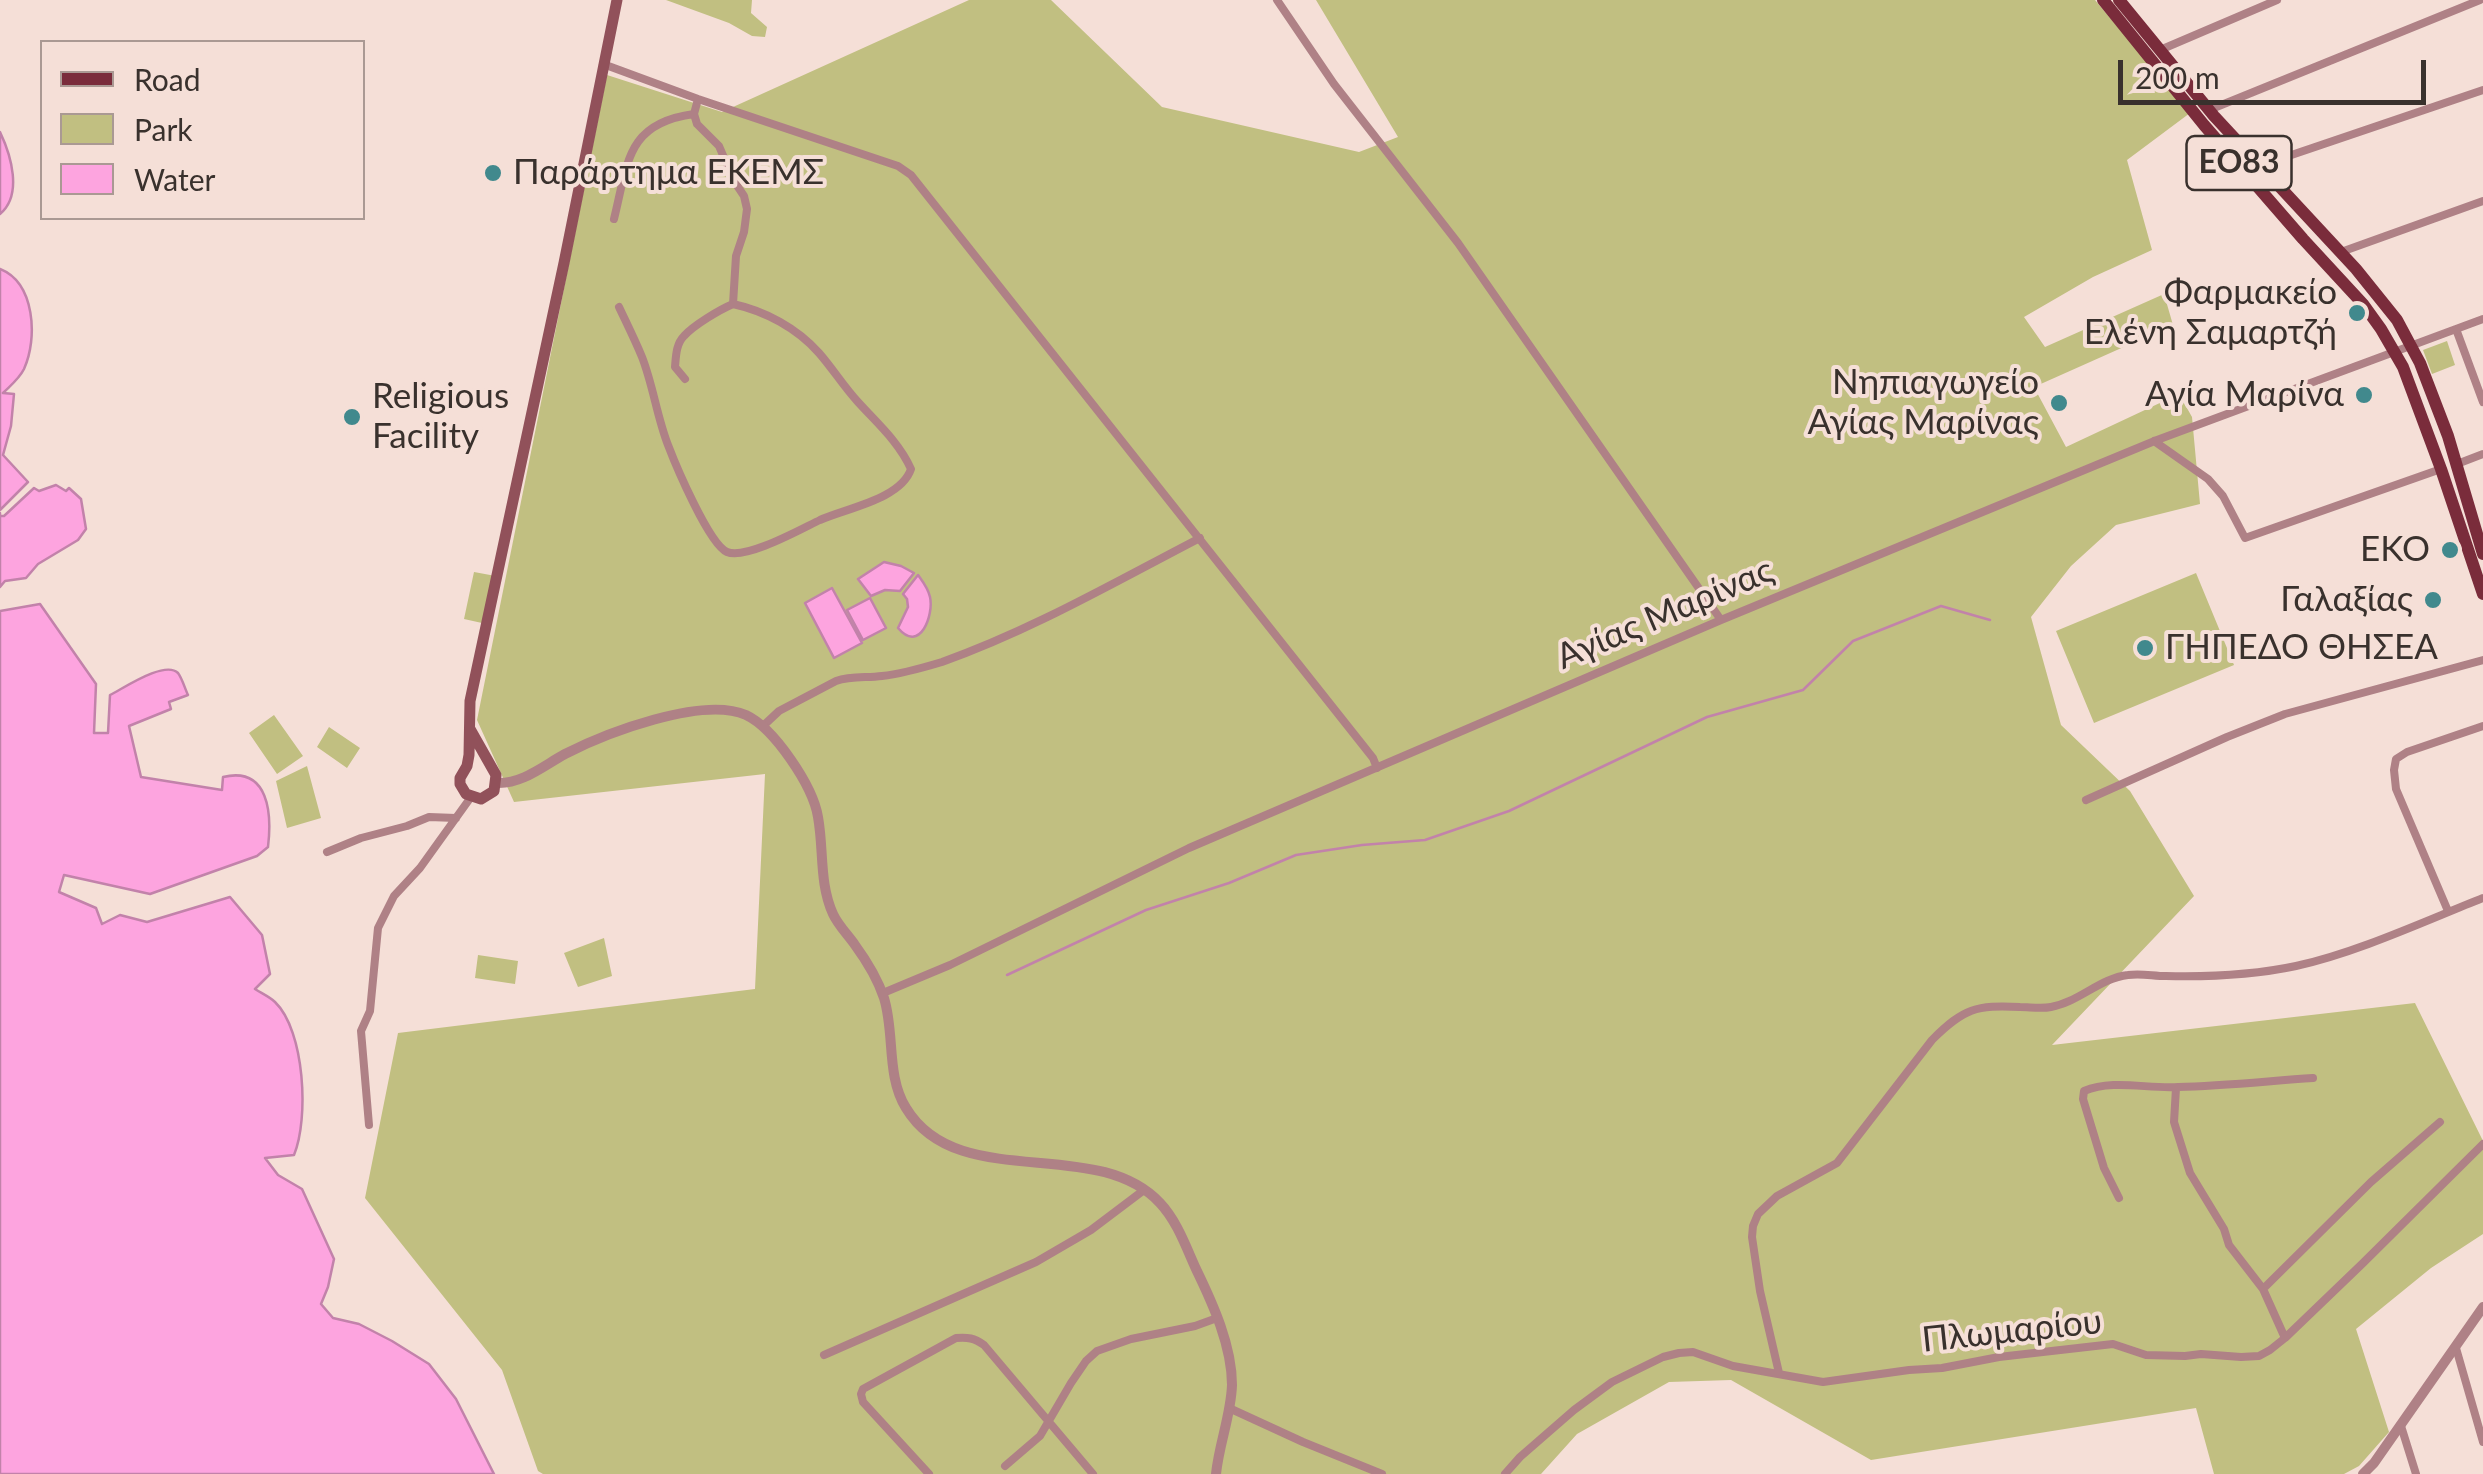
<!DOCTYPE html>
<html>
<head>
<meta charset="utf-8">
<style>
  body { margin:0 }
  #map { position:relative; width:2483px; height:1474px; overflow:hidden; background:#f5dfd7; font-family:Lato,sans-serif }
  canvas { display:block }
  .legend { position:absolute; left:40px; top:40px; width:325px; height:180px; box-sizing:border-box; background:#f5dfd7; border:2px solid #aa9993; margin:0; padding:12px 18px; list-style:none; font-size:30px; color:#39312d }
  .legend li { display:flex; align-items:center; gap:20px; height:50px }
  .legend b { width:50px; border:2px solid #aa9993 }
  .scale { position:absolute; left:2118px; top:60px; width:308px; height:45px; box-sizing:border-box; border:5px solid #39312d; border-top:0; padding-left:12px; font-size:30px; line-height:35px; white-space:nowrap; color:#39312d; -webkit-text-stroke:8px #f5dfd7; paint-order:stroke }
</style>
</head>
<body>
<div id="map">
<canvas width="2483" height="1474"></canvas>
<ul class="legend">
<li><b style="height:12px;background:#7a2c3b"></b>Road</li>
<li><b style="height:28px;background:#c1bf81"></b>Park</li>
<li><b style="height:28px;background:#fda4df"></b>Water</li>
</ul>
<div class="scale">200 m</div>
</div>
<script>
const g = document.querySelector('canvas').getContext('2d');
g.lineJoin = 'round';
function fill(path, color) { g.fillStyle = color; g.fill(path, 'evenodd'); }
function trace(path, color, width, dash) { g.strokeStyle = color; g.lineWidth = width; g.lineCap = dash ? 'butt' : 'round'; g.setLineDash(dash || []); g.stroke(path); }
function write(font, color, halo, rows, align = 'center') {
  g.font = font + ' Lato,sans-serif'; g.lineWidth = 8; g.setLineDash([]); g.textBaseline = 'middle'; g.strokeStyle = halo; g.fillStyle = color; for (const [text, x, y, turn = 0] of rows) {
    g.save(); g.translate(x, y); g.rotate((+turn || 0) * Math.PI / 180); g.textAlign = isNaN(turn) ? turn : align; if (halo) g.strokeText(text, 0, 0); g.fillText(text, 0, 0); g.restore();
  }
}
const green = new Path2D(`
  M666,0H752L751,13L767,27L765,37L752,36L729,23Z
  M969,0H1051L1162,107L1359,152L1398,137L1316,0H2095L2190,113L2127,160L2152,250L2093,277L2024,317L2045,347L2164,294L2173,325L2034,387L2066,447L2179,394L2192,417L2200,504L2116,525L2071,566L2031,617L2061,725L2130,791L2194,896L2052,1045L2415,1003L2483,1141V1234L2431,1268L2356,1329L2389,1432L2359,1466L2344,1474H2214L2196,1408L1871,1460L1731,1380L1669,1382L1577,1434L1541,1474H543L538,1471L502,1370L365,1198L398,1033L755,989L765,774L514,802L477,720L607,75L722,112Z
  M2447,341L2455,365L2432,374L2423,350Z
  M474,572L501,577L491,625L464,619Z
  M2196,573L2234,665L2094,723L2056,631Z
  M274,715L303,756L277,774L249,733Z
  M329,727L360,748L347,768L317,747Z
  M307,766L321,818L287,828L276,781Z
  M604,938L612,976L578,987L564,953Z
  M478,955L518,961L515,984L475,978Z`);
const water = new Path2D(`
  M0,132C11,155 23,195 0,214Z
  M0,269C35,283 38,338 24,369C19,379 11,385 3,393L14,394L11,426L3,455L28,482L0,510Z
  M56,485L66,491L69,488L81,499L86,529L78,540L38,564L26,578L5,581L0,587V513V516H4L34,488L39,491Z
  M884,562L901,566L914,573L900,591L885,590L871,596L858,579Z
  M918,575C923,582 928,588 930,597C934,615 920,654 898,628L908,607L907,599L903,594Z
  M832,588L862,643L834,658L805,603Z
  M870,598L886,628L863,640L847,610Z
  M40,604L96,684L94,733H108L110,695C124,688 165,660 178,673C182,678 185,689 188,695L169,702L171,709L129,726L141,777L222,790L223,777C269,766 272,814 268,847L257,856L150,894L64,875L59,892L96,908L102,924L120,915L147,922L230,897L262,935L270,974L255,989C261,993 270,997 275,1002C305,1031 309,1119 294,1155L265,1158L278,1175L302,1189L334,1259L328,1287L321,1304L333,1318L359,1324L392,1341L429,1364L456,1399L494,1474H0V611Z`);
const stream = new Path2D(`
  M1007,975L1146,910L1229,883L1296,855L1362,845L1425,840L1509,811L1707,717L1803,690L1853,641L1941,606L1990,620`);
const minor = new Path2D(`
  M1277,0L1334,84L1458,243L1721,620
  M2160,50L2277,0
  M603,64L698,99L898,166L911,175L1373,758L1377,768
  M2209,110L2480,0
  M2259,166L2483,90
  M614,219C628,163 626,123 694,114
  M2341,252L2483,201
  M619,307C627,324 635,340 642,357C653,385 657,417 668,445C676,466 709,544 727,552C746,560 801,529 820,520C847,508 901,499 911,469C899,442 877,423 858,402C844,387 833,369 819,353C797,328 765,311 733,304
  M2456,329L2483,402
  M685,379L675,367C676,356 676,344 684,336C694,325 719,310 733,304L736,256L744,232L747,209L744,196L734,181L719,146L697,124L694,114L698,99
  M2154,441L2208,479L2223,496L2245,538L2441,469
  M2457,464L2483,454
  M763,726L779,711L836,681C851,676 866,678 882,676C902,674 922,668 942,662C1032,630 1115,582 1200,538
  M2086,800L2227,737L2285,714L2483,660
  M327,852L361,838L407,826L429,817L456,818
  M2448,911L2396,789L2394,770L2396,759L2407,752L2483,726
  M883,993L950,965L1189,848L1721,620L2157,440L2483,319
  M2176,1088L2174,1122L2190,1173L2224,1229L2229,1245L2263,1289L2285,1338
  M369,1125L361,1031L370,1011L378,928L394,896L420,868L471,797
  M2119,1198L2104,1168L2083,1099L2084,1091C2113,1079 2147,1089 2178,1087C2223,1086 2268,1081 2313,1078
  M2263,1289L2371,1182L2440,1122
  M2456,1348L2483,1442
  M824,1355L1036,1262L1091,1230L1144,1190
  M1779,1373L1760,1291L1752,1237L1753,1226L1758,1214L1777,1196L1837,1163L1932,1040C1964,1008 1976,1005 2020,1007C2030,1007 2041,1009 2051,1007C2079,1002 2100,978 2128,975C2141,973 2153,976 2166,976C2209,977 2254,975 2296,966C2356,953 2425,921 2483,898
  M1229,1408L1303,1442L1382,1474
  M2401,1426L2416,1474
  M1005,1466L1040,1436L1071,1383L1086,1361L1097,1351L1131,1339L1195,1326L1217,1318
  M929,1474L863,1402L861,1394L863,1389L956,1338C968,1337 974,1338 984,1345L1093,1474
  M1505,1474L1520,1457L1574,1410L1612,1382L1663,1357L1679,1353L1693,1352L1733,1366L1823,1382L1909,1370L1942,1368L1999,1357L2113,1344L2146,1355L2185,1356L2201,1354L2241,1357L2259,1356L2270,1350L2285,1338L2362,1264L2483,1144`);
const tertiary = new Path2D(`
  M497,783C522,784 543,766 565,754C606,733 702,696 746,715C774,728 813,786 818,817C824,850 819,883 833,914C838,925 848,935 855,945C866,960 878,980 884,998C895,1033 886,1076 906,1108C958,1194 1096,1134 1160,1203C1177,1221 1186,1247 1196,1269C1213,1304 1232,1346 1232,1385C1231,1415 1219,1444 1216,1474
  M2363,1474L2374,1463L2483,1307`);
const secondary = new Path2D(`
  M470,729L496,775L494,791L481,799L466,794L460,784V778L467,766L469,755L470,701L564,263L617,0`);
const primary = new Path2D(`
  M2103,0L2204,125L2303,239L2363,304L2381,329L2403,367L2441,469L2483,594
  M2119,0L2214,116L2356,269L2397,320L2420,363L2448,436L2483,554`);
const markers = [
  [493,173,10,"#41898d"],
  [2357,313,10,"#41898d"],
  [2364,395,10,"#41898d"],
  [2059,403,10,"#41898d"],
  [352,417,10,"#41898d"],
  [2450,550,10,"#41898d"],
  [2433,600,10,"#41898d"],
  [2145,648,10,"#41898d"]
];
const shields = [
  [2239,163,105]
];
const shieldNames = [
  ["ΕΟ83",2239,163]
];
const poiNames = [
  ["Παράρτημα ΕΚΕΜΣ",513,173,"left"],
  ["Φαρμακείο",2337,293],
  ["Ελένη Σαμαρτζή",2337,333],
  ["Νηπιαγωγείο",2039,383],
  ["Αγίας Μαρίνας",2039,423],
  ["Αγία Μαρίνα",2344,395],
  ["Religious",372,397,"left"],
  ["Facility",372,437,"left"],
  ["EKO",2430,550],
  ["Γαλαξίας",2413,600],
  ["ΓΗΠΕΔΟ ΘΗΣΕΑ",2165,648,"left"]
];
const streetNames = [
  ["Αγίας Μαρίνας",1665,614,-23],
  ["Πλωμαρίου",2012,1331,-6]
];
fill(green, '#c1bf81');
fill(water, '#fda4df');
trace(water, '#c282aa', 2.5);
trace(stream, '#c282aa', 2.5);
trace(minor, '#af8186', 8);
trace(tertiary, '#af8186', 10);
trace(secondary, '#91515a', 11);
trace(primary, '#7a2c3b', 12);
for (const [x, y, r, color] of markers) { const dot = new Path2D(); dot.arc(x, y, r, 0, 2 * Math.PI); g.fillStyle = color; g.fill(dot); trace(dot, '#f5dfd7', 4); }
for (const [x, y, w] of shields) { const box = new Path2D(); box.roundRect(x - w / 2, y - 27, w, 54, 8); g.fillStyle = '#f5dfd7'; g.fill(box); trace(box, '#39312d', 2.5); }
write('bold 32px', '#39312d', null, shieldNames);
write('35px', '#39312d', '#f5dfd7', poiNames, 'right');
write('35px', '#39312d', '#f5dfd7', streetNames);
</script>
</body>
</html>
